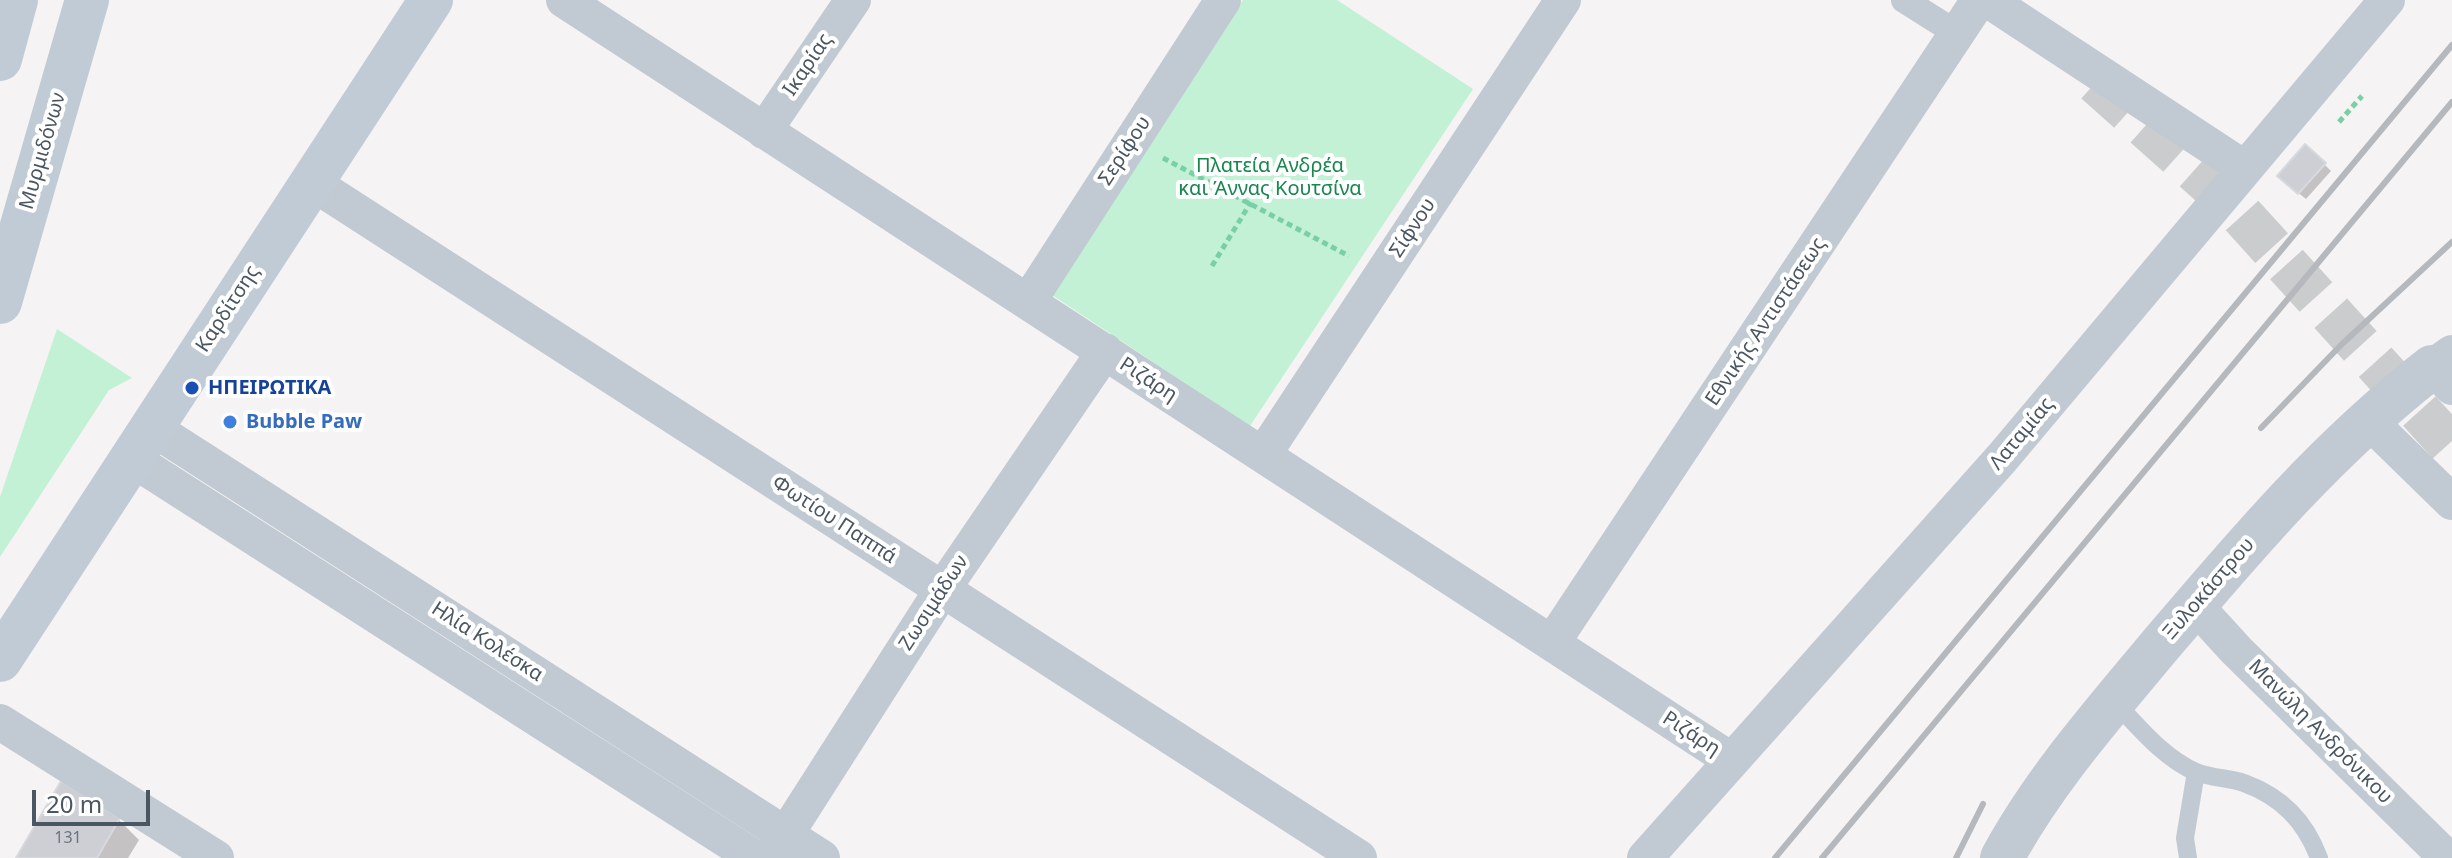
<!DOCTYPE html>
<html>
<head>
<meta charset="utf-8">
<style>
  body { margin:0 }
  #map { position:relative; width:2452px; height:858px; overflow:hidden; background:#f5f3f3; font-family:"Noto Sans",sans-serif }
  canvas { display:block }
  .scale { position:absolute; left:32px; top:790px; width:118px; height:36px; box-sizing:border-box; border:4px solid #4a5661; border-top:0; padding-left:10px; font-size:24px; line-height:28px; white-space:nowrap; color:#4a5661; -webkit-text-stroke:6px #fff; paint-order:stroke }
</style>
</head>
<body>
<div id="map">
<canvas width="2452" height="858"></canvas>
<div class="scale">20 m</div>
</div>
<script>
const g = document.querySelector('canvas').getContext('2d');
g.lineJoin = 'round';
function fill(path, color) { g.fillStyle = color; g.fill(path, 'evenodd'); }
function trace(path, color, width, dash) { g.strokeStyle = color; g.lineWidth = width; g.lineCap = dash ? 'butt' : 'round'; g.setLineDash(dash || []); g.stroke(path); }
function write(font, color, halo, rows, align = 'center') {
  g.font = font + ' "Noto Sans",sans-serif'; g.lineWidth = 8; g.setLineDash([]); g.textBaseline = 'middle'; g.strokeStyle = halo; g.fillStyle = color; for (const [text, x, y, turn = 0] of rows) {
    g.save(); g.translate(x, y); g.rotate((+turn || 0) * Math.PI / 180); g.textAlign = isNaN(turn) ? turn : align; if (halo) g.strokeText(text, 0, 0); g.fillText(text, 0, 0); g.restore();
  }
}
const green = new Path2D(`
  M1243,0H1337L1473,89L1250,426L1049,293Z
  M57,329L132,378L109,390L0,557V497Z`);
const shadow = new Path2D(`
  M2324,164L2331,171L2306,199L2286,183Z
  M119,820L139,840L128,858H19Z`);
const building = new Path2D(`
  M2305,144L2326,163L2298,194L2277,176Z
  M61,781L120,818L97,858H16Z`);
const tertiaryTunnel = new Path2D(`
  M2096,82L2228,200L2452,447`);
const path = new Path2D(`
  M2339,122L2362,96
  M1163,158L1349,256
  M1212,266L1251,202`);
const service = new Path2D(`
  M2113,700C2137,725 2163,758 2196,772C2211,778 2229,778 2244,783C2282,797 2305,821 2319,858
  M2188,858L2185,838L2196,772`);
const pedestrian = new Path2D(`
  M1904,0L1958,34`);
const minor = new Path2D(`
  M564,0L1731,760
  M1988,0L2244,168
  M764,131L853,0
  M311,182L1359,858
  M1028,302L1223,0
  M2452,353L2432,367L2452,387
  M2367,419L2452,502
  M151,427L822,858
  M1263,455L1563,0
  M132,459L755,858
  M2194,604L2236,650L2447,858
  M1552,643L1979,0
  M0,722L216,858
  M774,853L942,590L1105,351
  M1645,858L2002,458L2387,0`);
const tertiary = new Path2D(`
  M2002,858C2043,782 2102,715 2157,649C2243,548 2326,449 2432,367`);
const secondary = new Path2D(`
  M0,59L16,0
  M0,302L87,0
  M0,660L431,0`);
const rail = new Path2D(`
  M2261,428L2341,345L2452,242
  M1775,858L2452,45
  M1822,858L2452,102
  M1956,858L1983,804`);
const markers = [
  [192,388,8,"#1a4fb4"],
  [230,422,8,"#3f7fe0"]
];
const numberNames = [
  ["131",68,838]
];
const streetNames = [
  ["Ικαρίας",808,65,-56],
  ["Μυρμιδόνων",43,151,-74],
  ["Σερίφου",1125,151,-57],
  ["Σίφνου",1413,228,-57],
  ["Καρδίτσης",228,309,-57],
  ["Εθνικής Αντιστάσεως",1766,322,-56],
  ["Ριζάρη",1148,380,33],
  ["Λαταμίας",2022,434,-50],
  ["Φωτίου Παππά",834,520,33],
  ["Ξυλοκάστρου",2209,589,-49],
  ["Ζωσιμάδων",934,603,-57],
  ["Ηλία Κολέσκα",487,642,33],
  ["Μανώλη Ανδρόνικου",2320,732,45],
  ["Ριζάρη",1691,734,33]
];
const parkNames = [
  ["Πλατεία Ανδρέα",1270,166],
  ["και Άννας Κουτσίνα",1270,189]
];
const transitNames = [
  ["ΗΠΕΙΡΩΤΙΚΑ",208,388]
];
const shopNames = [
  ["Bubble Paw",246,422]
];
fill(green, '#c3f1d5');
fill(shadow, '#0003');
fill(building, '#cdcfd5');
trace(building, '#d7d9de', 2);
trace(tertiaryTunnel, '#caccce', 44, [44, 22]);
trace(path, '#7ad0a6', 5, [6, 4]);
trace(service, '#c1cad2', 18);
trace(pedestrian, '#c1cad2', 26);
trace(minor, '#c1cad2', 36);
trace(tertiary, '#c1cad2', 44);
trace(secondary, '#c1cbd6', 44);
trace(rail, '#b5b8bd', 6);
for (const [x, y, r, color] of markers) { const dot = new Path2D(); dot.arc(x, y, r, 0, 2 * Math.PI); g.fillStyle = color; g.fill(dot); trace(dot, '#fff', 3); }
write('16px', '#6b747e', null, numberNames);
write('20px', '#4a5661', '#fff', streetNames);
write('20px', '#17864f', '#fff', parkNames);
write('bold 20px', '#164399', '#fff', transitNames, 'left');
write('bold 20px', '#366cbe', '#fff', shopNames, 'left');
</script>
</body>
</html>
